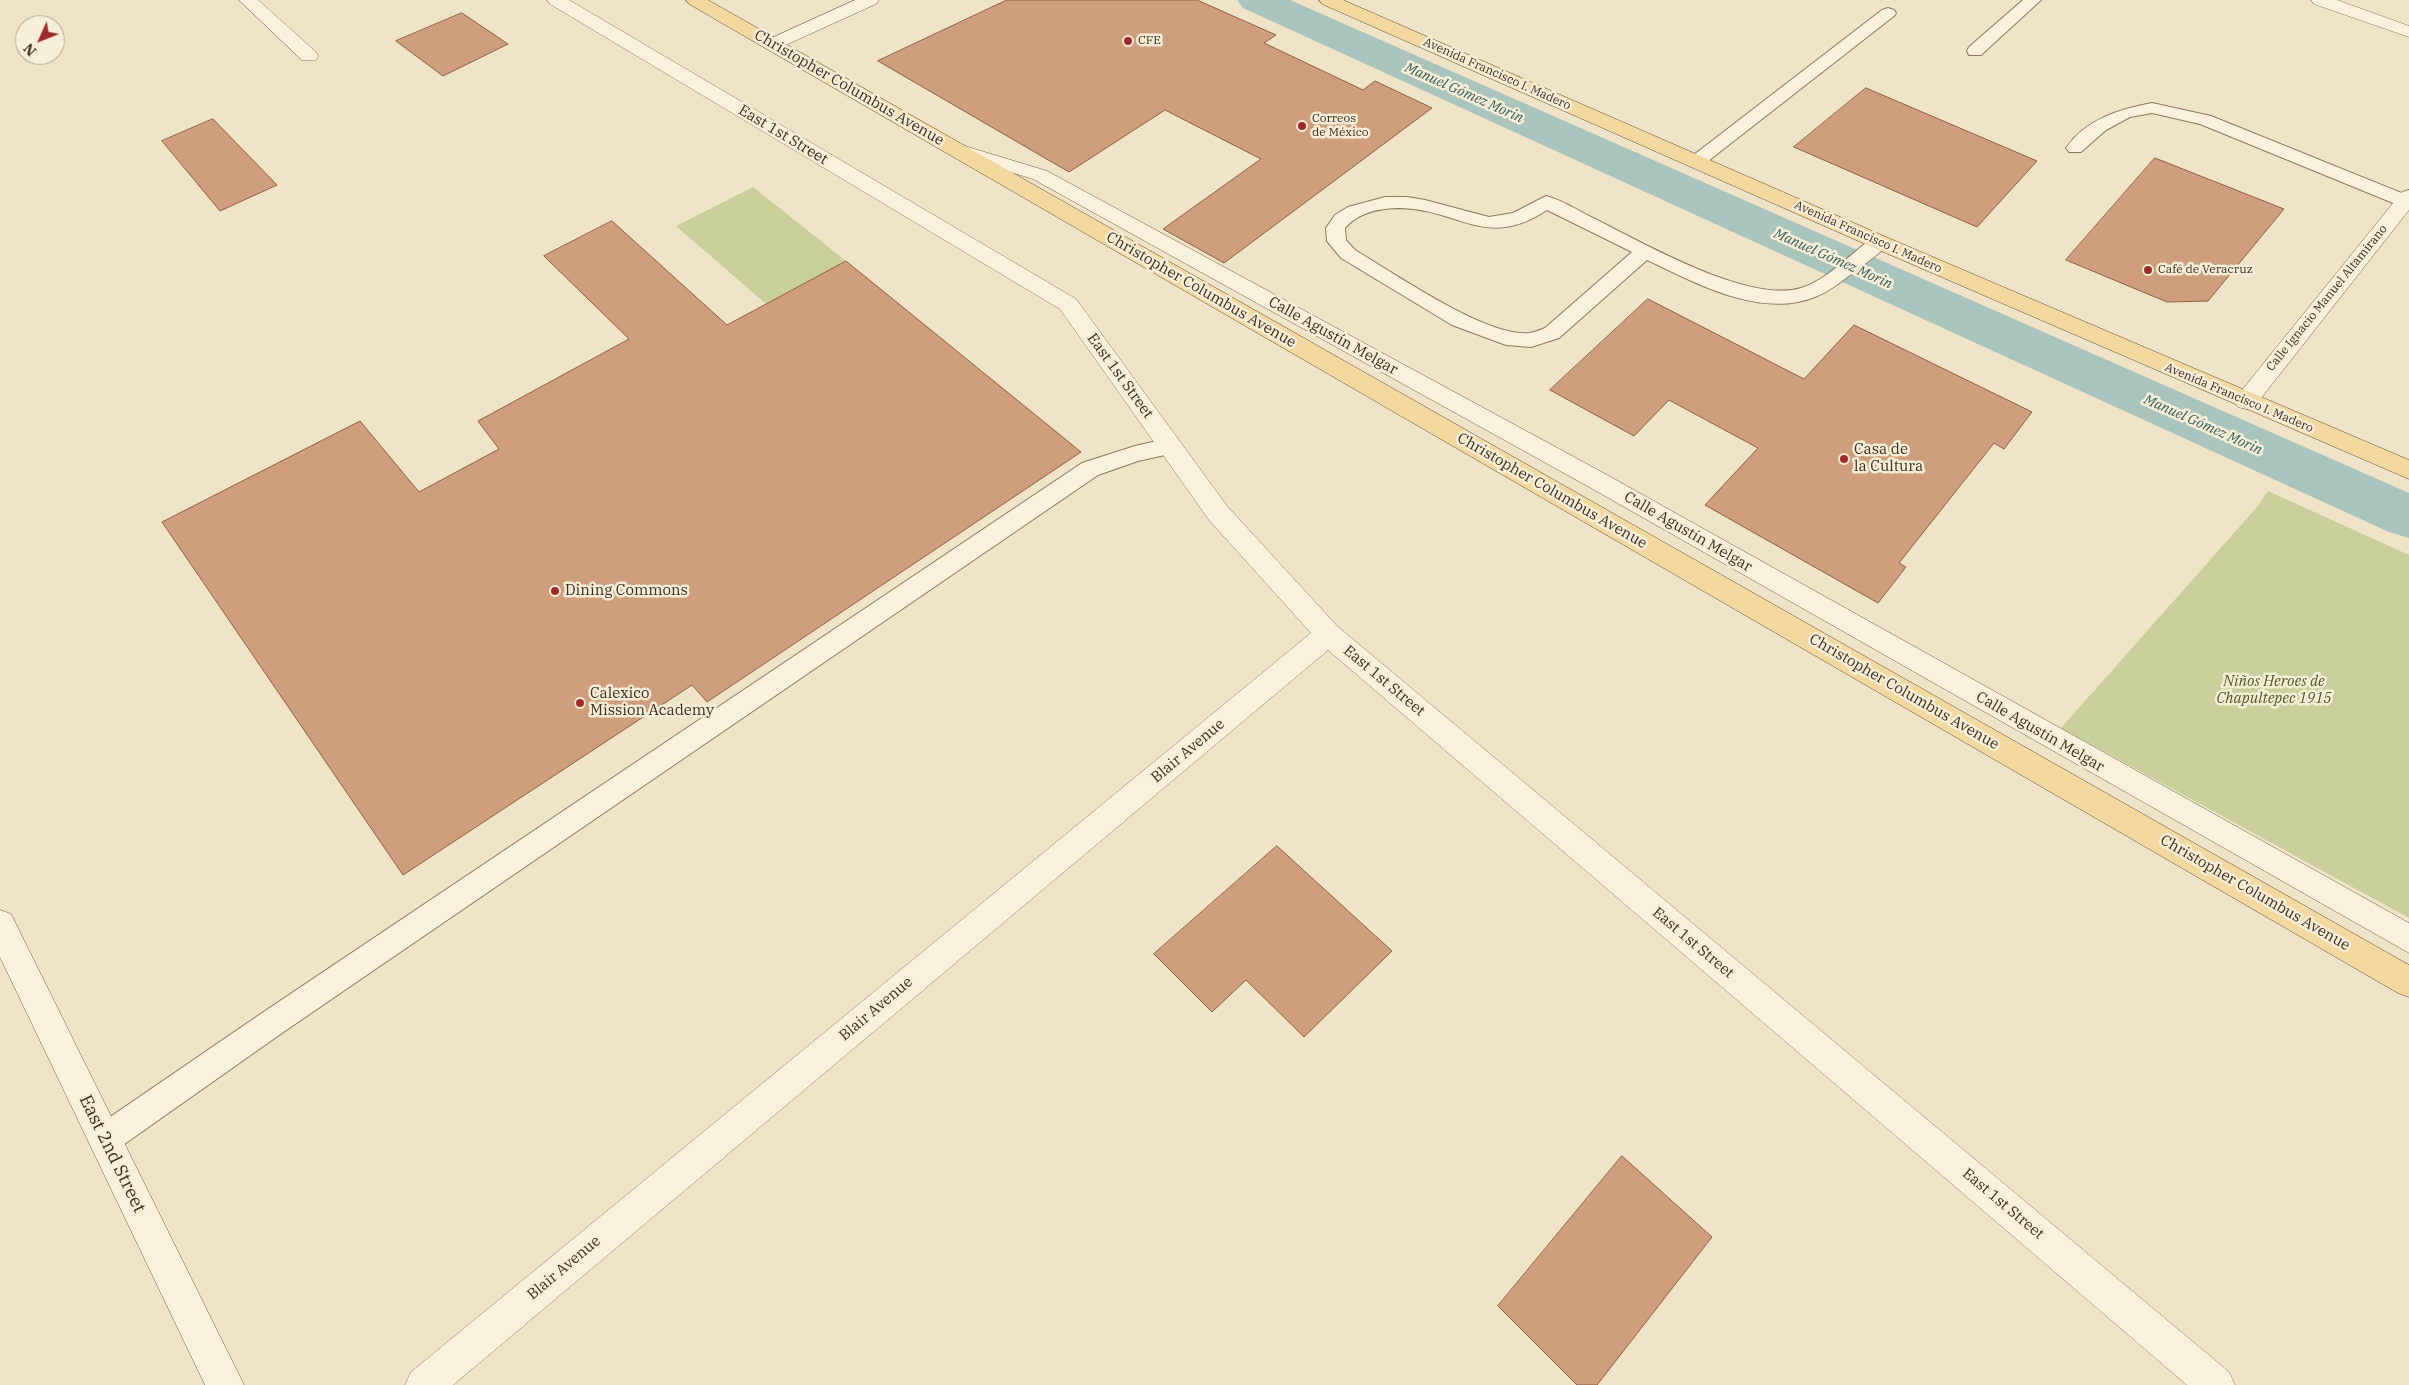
<!DOCTYPE html>
<html>
<head>
<meta charset="utf-8">
<style>
  body { margin:0 }
  #map { position:relative; width:2409px; height:1385px; overflow:hidden; background:#f0e4c8; font-family:"IBM Plex Serif",serif }
  canvas { display:block }
  .north { position:absolute; left:15px; top:15px; width:50px; height:50px; box-sizing:border-box; background:#f7eed8; border:1px solid #ada18e; border-radius:50%; rotate:226deg; font-size:14px; font-weight:700; line-height:20px; text-align:center; color:#3d2e20 }
  .north::after { content:''; display:block; margin:auto; width:18px; height:22px; background:#9e2a2b; clip-path:polygon(50% 0,100% 100%,50% 72%,0 100%) }
</style>
</head>
<body>
<div id="map">
<canvas width="2409" height="1385"></canvas>
<div class="north">N</div>
</div>
<script>
const g = document.querySelector('canvas').getContext('2d');
g.lineJoin = 'round';
function fill(path, color) { g.fillStyle = color; g.fill(path, 'evenodd'); }
function trace(path, color, width, dash) { g.strokeStyle = color; g.lineWidth = width; g.lineCap = dash ? 'butt' : 'round'; g.setLineDash(dash || []); g.stroke(path); }
function write(font, color, halo, rows, align = 'center') {
  g.font = font + ' "IBM Plex Serif",serif'; g.lineWidth = 5; g.setLineDash([]); g.textBaseline = 'middle'; g.strokeStyle = halo; g.fillStyle = color; for (const [text, x, y, turn = 0] of rows) {
    g.save(); g.translate(x, y); g.rotate((+turn || 0) * Math.PI / 180); g.textAlign = isNaN(turn) ? turn : align; if (halo) g.strokeText(text, 0, 0); g.fillText(text, 0, 0); g.restore();
  }
}
const green = new Path2D(`
  M753,187L846,261L766,304L676,226Z
  M2268,491L2409,555V918L2061,728L2257,507Z`);
const canal = new Path2D(`
  M1237,0H1290L2409,493V538L2389,532L1243,8Z`);
const building = new Path2D(`
  M1007,0H1197L1276,35L1264,43L1363,90L1375,81L1432,108L1224,263L1163,229L1261,159L1165,110L1069,172L878,61Z
  M462,13L508,44L443,76L396,41Z
  M1866,88L2037,161L1977,227L1794,147Z
  M213,119L277,185L220,211L162,141Z
  M2155,158L2284,209L2208,301L2167,302L2066,260Z
  M612,221L727,325L846,261L1081,452L707,702L692,685L403,875L162,522L360,421L419,492L499,449L478,421L629,339L544,256Z
  M1648,299L1804,379L1854,325L2032,412L2004,449L1994,443L1899,563L1906,567L1878,603L1705,505L1758,448L1669,400L1634,436L1550,390Z
  M1277,846L1392,951L1304,1037L1246,980L1212,1012L1154,954Z
  M1622,1156L1712,1237L1597,1385H1577L1498,1306Z`);
const lane = new Path2D(`
  M2023,0H2041L1981,55H1969L1967,51L1969,47Z
  M1888,8L1894,10L1896,13L1894,16L1703,165H1691L1688,161L1691,157L1882,10Z
  M2152,103L2211,116L2409,196V206L2398,205L2200,124L2152,113L2130,117L2106,130L2081,152H2069L2066,148C2086,119 2120,109 2152,103Z
  M1546,196C1562,200 1577,210 1591,217C1640,241 1747,304 1801,288C1827,280 1851,254 1872,238L1879,236L1886,238L1889,242C1881,254 1865,263 1854,272C1842,281 1829,292 1815,297C1760,319 1696,283 1647,260L1559,338L1531,347L1506,345L1452,325L1341,258L1327,241L1326,228L1335,215L1348,207L1385,197H1407L1425,200L1489,217L1513,213ZM1401,208C1460,210 1487,250 1547,210L1632,252L1545,328C1540,330 1535,332 1530,333C1487,338 1394,273 1355,250L1346,240L1345,228C1359,212 1380,208 1401,208Z
  M1170,438L1178,440L1181,446L1178,452L1138,461L1098,475L282,1033L116,1150L105,1154L94,1150L90,1139L94,1128L262,1013L1082,463L1135,446Z`);
const street = new Path2D(`
  M239,0H258L316,52L318,56L316,60H302Z
  M547,0H569L1076,299L1227,506L1337,626L2229,1372L2235,1385H2187L1328,650L453,1385H405L411,1372L1311,633L1209,520L1060,309L550,4Z
  M2311,0H2337L2409,26V37L2314,4Z`);
const secondary = new Path2D(`
  M855,0H879L876,4L779,48H767L764,44L767,40Z
  M955,143L1047,171L1609,476L2409,923V953L1591,488L1033,179L948,153L945,149L948,145Z
  M2409,190V210L2254,407L2246,409L2238,407L2234,401L2238,395L2402,192Z
  M0,910L11,914L244,1385H205L0,957Z`);
const primary = new Path2D(`
  M686,0H708L2409,965V997L2398,993L689,4Z
  M1319,0H1343L1886,237L2409,460V479L1872,247L1322,4Z`);
const markers = [
  [1128,41,5,"#9e2a2b"],
  [1302,126,5,"#9e2a2b"],
  [2148,270,5,"#9e2a2b"],
  [1844,459,5,"#9e2a2b"],
  [555,591,5,"#9e2a2b"],
  [580,703,5,"#9e2a2b"]
];
const farPoinames = [
  ["CFE",1138,41],
  ["Correos",1312,119],
  ["de México",1312,133],
  ["Café de Veracruz",2158,270]
];
const farStreetnames = [
  ["Avenida Francisco I. Madero",1497,74,24],
  ["Avenida Francisco I. Madero",1868,237,24],
  ["Calle Ignacio Manuel Altamirano",2327,298,-51],
  ["Avenida Francisco I. Madero",2239,398,23]
];
const farWaternames = [
  ["Manuel Gómez Morin",1464,93,24],
  ["Manuel Gómez Morin",1833,259,24],
  ["Manuel Gómez Morin",2203,425,24]
];
const streetNames = [
  ["Christopher Columbus Avenue",849,88,30],
  ["East 1st Street",783,135,31],
  ["Christopher Columbus Avenue",1201,290,30],
  ["Calle Agustín Melgar",1333,336,29],
  ["East 1st Street",1120,376,54],
  ["Christopher Columbus Avenue",1552,491,30],
  ["Calle Agustín Melgar",1688,532,30],
  ["East 1st Street",1384,681,40],
  ["Christopher Columbus Avenue",1904,692,30],
  ["Calle Agustín Melgar",2040,732,30],
  ["Blair Avenue",1188,751,-40],
  ["Christopher Columbus Avenue",2255,893,30],
  ["East 1st Street",1693,943,40],
  ["Blair Avenue",876,1009,-40],
  ["East 1st Street",2003,1204,40],
  ["Blair Avenue",564,1268,-40]
];
const poiNames = [
  ["Casa de",1854,450],
  ["la Cultura",1854,467],
  ["Dining Commons",565,591],
  ["Calexico",590,694],
  ["Mission Academy",590,711]
];
const parkNames = [
  ["Niños Heroes de",2274,682],
  ["Chapultepec 1915",2274,699]
];
const nearStreetnames = [
  ["East 2nd Street",112,1154,64]
];
fill(green, '#c9cf9b');
fill(canal, '#a9c4bc');
fill(building, '#cf9f7d');
trace(building, '#8d5f41', 1);
trace(lane, '#8d765c', 2);
trace(street, '#8d765c', 1);
trace(secondary, '#6f573f', 1);
trace(primary, '#5b4430', 1);
fill(lane, '#faf1dc');
fill(street, '#faf1dc');
fill(secondary, '#faf1dc');
fill(primary, '#f3d9a0');
for (const [x, y, r, color] of markers) { const dot = new Path2D(); dot.arc(x, y, r, 0, 2 * Math.PI); g.fillStyle = color; g.fill(dot); trace(dot, '#f7eed8', 2); }
write('12px', '#3d2e20', '#f7eed8', farPoinames, 'left');
write('12px', '#3d2e20', '#f7eed8', farStreetnames);
write('italic 14px', '#2f5d5a', '#f7eed8', farWaternames);
write('15px', '#3d2e20', '#f7eed8', streetNames);
write('15px', '#3d2e20', '#f7eed8', poiNames, 'left');
write('italic 15px', '#4d5a26', '#f7eed8', parkNames);
write('18px', '#3d2e20', '#f7eed8', nearStreetnames);
</script>
</body>
</html>
